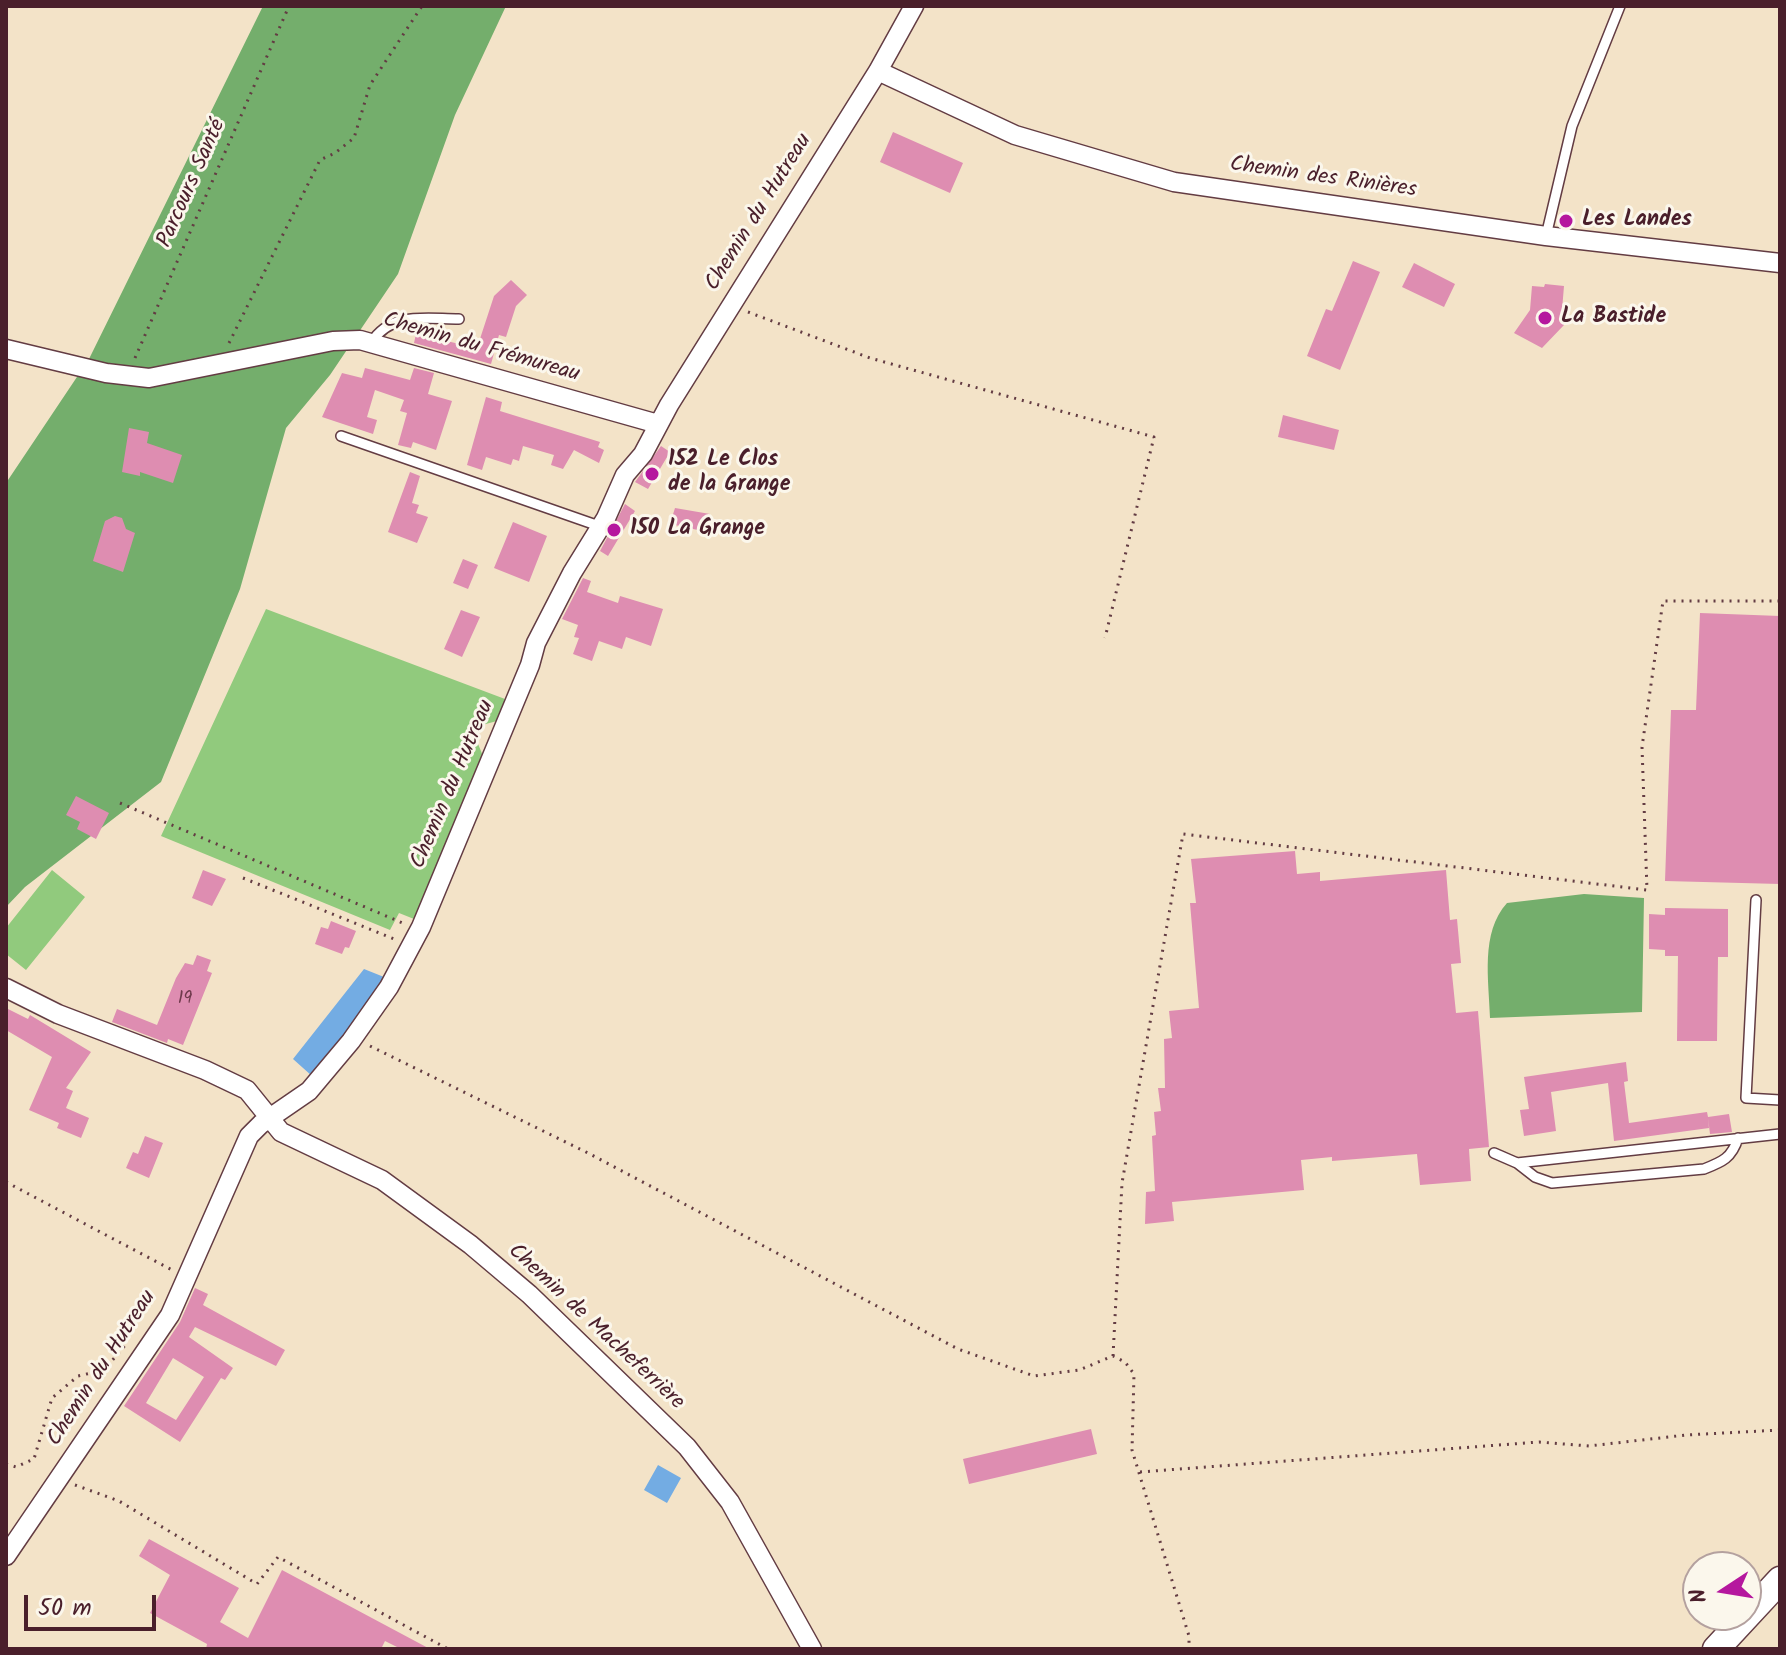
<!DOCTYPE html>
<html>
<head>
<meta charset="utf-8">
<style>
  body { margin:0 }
  #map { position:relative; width:1786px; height:1655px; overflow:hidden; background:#f3e3c8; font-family:Kalam,sans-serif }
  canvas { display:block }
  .frame { position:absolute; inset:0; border:8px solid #4a1f2b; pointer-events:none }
  .north { position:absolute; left:1682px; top:1551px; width:80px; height:80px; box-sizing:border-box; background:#fbf7ec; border:2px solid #b4a19f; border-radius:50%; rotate:258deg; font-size:22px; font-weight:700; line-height:32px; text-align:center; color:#4a1f2b }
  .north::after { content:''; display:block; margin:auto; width:28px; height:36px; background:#b5179e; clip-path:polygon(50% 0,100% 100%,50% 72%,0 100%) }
  .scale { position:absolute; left:24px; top:1595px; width:132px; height:36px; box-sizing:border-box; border:4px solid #4a1f2b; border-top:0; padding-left:10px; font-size:24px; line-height:28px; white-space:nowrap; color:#4a1f2b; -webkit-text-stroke:6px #fbf7ec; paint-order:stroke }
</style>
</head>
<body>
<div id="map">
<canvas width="1786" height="1655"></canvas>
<div class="frame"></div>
<div class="north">N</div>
<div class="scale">50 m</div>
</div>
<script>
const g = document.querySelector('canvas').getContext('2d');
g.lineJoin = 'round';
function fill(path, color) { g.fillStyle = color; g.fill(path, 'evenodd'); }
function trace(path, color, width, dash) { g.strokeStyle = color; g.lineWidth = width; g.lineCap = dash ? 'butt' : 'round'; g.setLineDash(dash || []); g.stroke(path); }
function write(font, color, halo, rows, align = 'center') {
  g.font = font + ' Kalam,sans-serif'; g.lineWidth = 6; g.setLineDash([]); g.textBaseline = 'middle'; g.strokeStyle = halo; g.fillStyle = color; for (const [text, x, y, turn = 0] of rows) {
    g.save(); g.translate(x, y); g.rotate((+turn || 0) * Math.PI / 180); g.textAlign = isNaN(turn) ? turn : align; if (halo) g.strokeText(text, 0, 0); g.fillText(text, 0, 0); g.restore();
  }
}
const green = new Path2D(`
  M266,609L505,699L497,721L482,725L476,739L483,756L424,904L414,919L399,913L390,930L161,836Z
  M52,870L85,897L26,970L6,954V928Z`);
const forest = new Path2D(`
  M263,6H506L455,115L398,274L330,375L286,428L240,589L161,782L25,887L6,907V483L89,359Z
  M1584,894L1644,898L1642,1012L1490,1018C1489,980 1480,933 1507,903Z`);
const water = new Path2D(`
  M364,969L384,977L365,1012L312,1076L293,1059Z
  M658,1465L681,1478L667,1503L644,1490Z`);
const building = new Path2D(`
  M893,132L963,163L950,193L880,162Z
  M1353,261L1380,272L1340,370L1307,356L1326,309L1332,311Z
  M1414,263L1455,284L1444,307L1402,287Z
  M511,280L527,295L516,306L506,337L499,335L491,364L414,343L416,334L477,348L494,296Z
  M1545,284L1564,286L1562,310H1565L1564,325L1542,348L1514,333L1530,310L1532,286L1544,287Z
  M365,368L410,380L414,368L434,373L428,394L452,401L436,450L413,442L411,448L398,445L407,413L400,411L404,400L375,390L367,417L377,420L373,434L322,417L342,373L362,378Z
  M486,397L502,402L500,411L600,442L598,447L604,450L599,463L574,450L563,469L551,465L554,455L523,446L519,461L513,459L511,465L486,457L482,470L467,465Z
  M1283,415L1339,430L1334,450L1278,437Z
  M129,428L149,432L147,443L182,455L173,483L140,472V476L122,472Z
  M661,446L670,452L648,489L635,482Z
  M410,472L420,476L412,503L419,505L416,513L428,517L417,543L388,532Z
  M625,504L635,511L608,556L600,551Z
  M675,508L710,514L707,532L670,524Z
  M115,516L122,518L126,529L135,533L123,572L93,561L105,521Z
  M513,522L547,536L529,582L494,568Z
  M463,559L478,565L468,589L453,583Z
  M583,578L591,581L587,592L618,603L620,596L663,609L651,646L626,637L622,649L599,641L592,661L573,654L579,638L574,637L578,625L562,619Z
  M461,610L480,617L462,657L444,649Z
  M1700,613L1780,616V884L1665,881L1671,710H1696Z
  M76,796L109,813L96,839L77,829L80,822L66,815Z
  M1295,851L1297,874L1320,872V881L1446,870L1450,920L1457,919L1461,963L1451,964L1456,1013L1478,1011L1489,1147L1469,1149L1471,1181L1420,1185L1417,1154L1332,1161V1157L1301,1160L1304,1190L1172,1202L1174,1221L1145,1224L1146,1192L1155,1191L1152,1136L1156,1135L1154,1112L1161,1111L1158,1088H1165L1164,1039L1172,1038L1169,1011L1199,1008L1190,903H1196L1191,859Z
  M203,870L226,879L212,906L192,898Z
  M1665,908L1728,909V957H1718L1717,1041H1677L1678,956H1665V950L1649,949V914L1665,915Z
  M331,921L356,931L349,948L345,947L342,954L315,944L321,927L328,929Z
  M197,955L211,960L207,971L212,973L183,1045L168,1039L167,1043L112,1022L117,1009L157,1025L176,978L185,963L193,965Z
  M6,1008L28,1019L30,1015L91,1052L66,1088L73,1091L66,1108L89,1118L81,1138L57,1128L59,1123L29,1110L52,1057L6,1030Z
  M1626,1062L1628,1081L1624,1082L1629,1123L1707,1112L1708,1117L1729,1114L1732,1132L1710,1134L1708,1118L1709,1128L1614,1141L1608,1083L1551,1092L1556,1131L1524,1136L1520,1110L1529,1109L1524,1077Z
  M145,1136L163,1143L149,1178L126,1168L133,1152L138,1154Z
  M195,1288L208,1294L203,1305L285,1350L276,1366L195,1327L189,1337L233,1368L225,1380L221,1378L180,1442L124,1406L180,1322ZM173,1358L204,1377L176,1420L146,1403Z
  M1091,1429L1097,1454L969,1484L963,1459Z
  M149,1539L239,1588L220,1622L248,1638L282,1570L430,1649H401L385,1641L381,1649H206L207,1644L150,1613L170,1575L139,1556Z`);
const path = new Path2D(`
  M748,312L870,358L1154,437L1105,638
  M229,343L320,160L335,153L354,138L370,85L422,6
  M135,358L289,6
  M120,803L405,924
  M243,878L394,939
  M370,1046L588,1153L958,1349L1034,1376L1079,1370L1113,1356L1125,1362L1134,1374L1132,1450L1189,1636V1649
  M6,1182L172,1270
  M1113,1356L1122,1183L1183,834L1647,890L1642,747L1663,601H1780
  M6,1464L16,1467L34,1459L52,1398L78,1376L104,1370L127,1343
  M1140,1472L1539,1442L1589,1446L1686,1435L1780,1430
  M75,1485L119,1501L257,1584L278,1557L448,1649`);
const lane = new Path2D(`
  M1546,236L1572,126L1620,6
  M371,343C391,311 426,319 459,319
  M341,436L599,526
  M1756,900L1746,1098L1780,1100
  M1494,1153L1517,1163L1780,1134
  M1517,1163L1535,1177L1552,1183L1704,1169C1722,1162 1732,1158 1738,1138`);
const street = new Path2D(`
  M878,71L1015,135L1174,182L1546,236L1780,263
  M6,349L106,373L149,378L333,341L360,340L658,424
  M6,988L58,1014L205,1070L247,1090L281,1132L382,1180L471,1245L529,1294L687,1447L730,1502L812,1649
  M6,1556L170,1315L249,1136L261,1124L309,1091L351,1041L389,987L421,927L530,665L536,643L572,573L606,518L625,475L643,454L669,405L878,71L914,6`);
const secondary = new Path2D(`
  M1716,1649L1780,1580`);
const markers = [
  [1566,221,8,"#b5179e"],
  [1545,318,8,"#b5179e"],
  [652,474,8,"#b5179e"],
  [614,530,8,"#b5179e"]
];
const numberNames = [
  ["19",185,1000]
];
const streetNames = [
  ["Chemin des Rinières",1323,179,8],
  ["Parcours Santé",193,184,-66],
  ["Chemin du Hutreau",760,213,-58],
  ["Chemin du Frémureau",481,349,16],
  ["Chemin du Hutreau",454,785,-67],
  ["Chemin de Macheferrière",595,1328,43],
  ["Chemin du Hutreau",103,1369,-57]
];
const poiNames = [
  ["Les Landes",1582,221],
  ["La Bastide",1561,318],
  ["152 Le Clos",668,461],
  ["de la Grange",668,486],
  ["150 La Grange",630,530]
];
fill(green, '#91ca7d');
fill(forest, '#74ae6c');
fill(water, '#73ace3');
fill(building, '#de8db1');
trace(lane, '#633c43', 12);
trace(street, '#633c43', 21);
trace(secondary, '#633c43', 29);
trace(path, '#633c43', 3, [2, 6]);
trace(lane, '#fff', 9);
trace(street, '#fff', 18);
trace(secondary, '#fff', 26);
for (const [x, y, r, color] of markers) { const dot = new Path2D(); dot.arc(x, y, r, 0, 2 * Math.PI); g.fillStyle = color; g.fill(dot); trace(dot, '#fbf7ec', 3); }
write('18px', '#6f3a4c', null, numberNames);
write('22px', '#4a1f2b', '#fbf7ec', streetNames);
write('bold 22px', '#4a1f2b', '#fbf7ec', poiNames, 'left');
</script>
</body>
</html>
